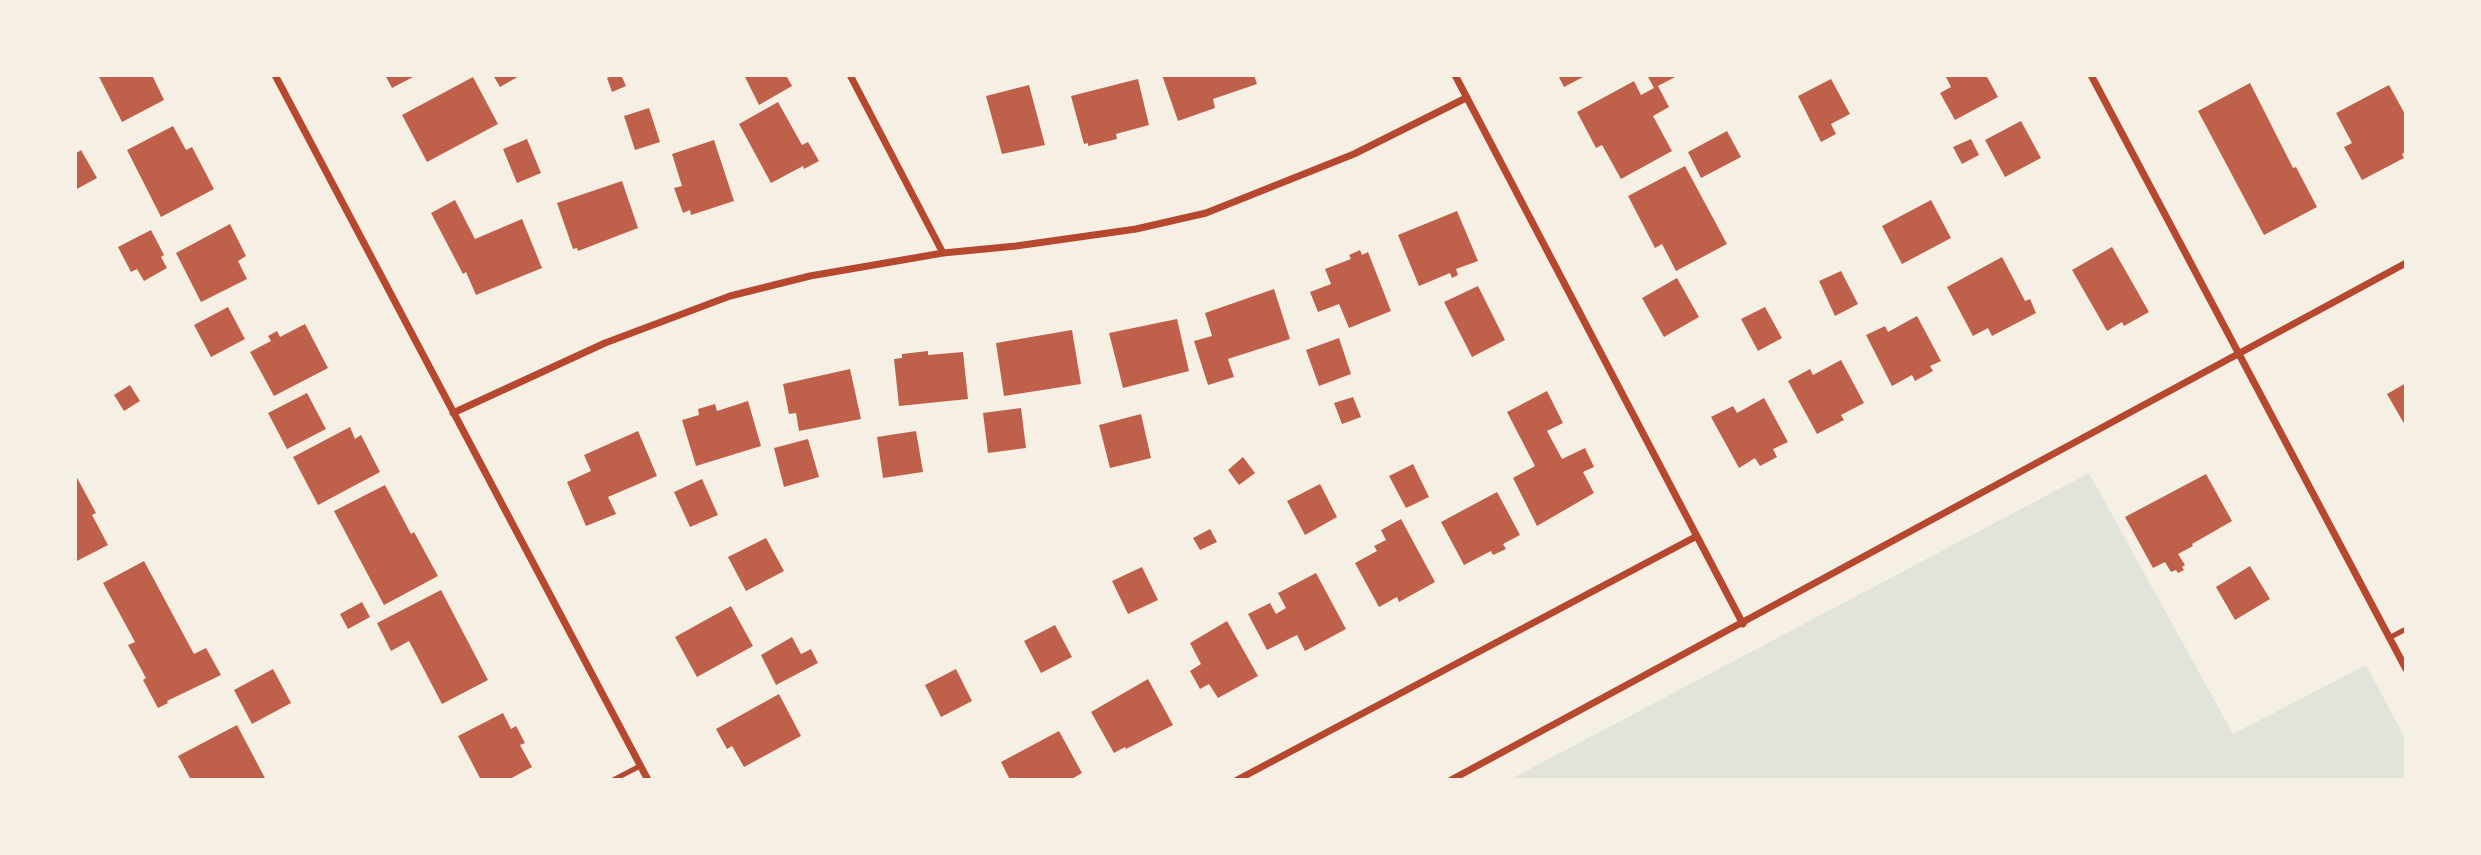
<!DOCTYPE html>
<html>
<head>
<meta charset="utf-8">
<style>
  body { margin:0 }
  #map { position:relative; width:2481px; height:855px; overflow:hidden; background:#f6efe4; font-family:"Nunito Sans",sans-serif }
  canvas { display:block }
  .frame { position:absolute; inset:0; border:77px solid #f6efe4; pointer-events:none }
</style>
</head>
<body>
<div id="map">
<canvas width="2481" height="855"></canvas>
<div class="frame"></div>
</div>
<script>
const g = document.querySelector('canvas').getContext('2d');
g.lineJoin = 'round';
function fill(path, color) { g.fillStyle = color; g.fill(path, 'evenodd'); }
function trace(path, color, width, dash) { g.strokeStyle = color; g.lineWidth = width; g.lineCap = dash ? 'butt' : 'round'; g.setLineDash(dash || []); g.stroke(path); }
const green = new Path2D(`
  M2089,473L2233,734L2366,665L2406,740V780H1509Z`);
const building = new Path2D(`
  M98,75H152L164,100L122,122Z
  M385,75H417L392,88Z
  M493,75H521L500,87Z
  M614,75H621L626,86L612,92L607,78Z
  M744,75H786L792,86L759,105Z
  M1162,75H1254L1257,84L1213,99L1215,108L1178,121Z
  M1558,75H1587L1564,87Z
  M1647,75H1679L1658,86L1669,107L1653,116L1672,151L1621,179L1602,145L1596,148L1577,112L1634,81L1641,95L1654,88Z
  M1945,75H1986L1998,97L1955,120L1940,93L1951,87Z
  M473,77L498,124L427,162L402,115Z
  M1138,79L1149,125L1116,134L1117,139L1088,146V143L1084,144L1071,96Z
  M1831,79L1850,114L1831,124L1836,134L1821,142L1798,96Z
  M2250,83L2293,168L2296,167L2317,207L2264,235L2198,111Z
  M1029,85L1045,145L1002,154L986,96Z
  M2389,85L2406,116V152L2402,154L2404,158L2362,180L2344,147L2352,143L2336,113Z
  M778,102L802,145L808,142L819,161L804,169L803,166L771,183L739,124Z
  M649,108L660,142L635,150L624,116Z
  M2021,121L2041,158L2005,177L1985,140Z
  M173,126L186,150L192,147L214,189L161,217L127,150Z
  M1727,131L1741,157L1701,178L1688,152Z
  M527,139L541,173L517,183L503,149Z
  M1971,139L1979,155L1962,164L1953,147Z
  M714,140L734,201L691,215L690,210L683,213L674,188L682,186L672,154Z
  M81,150L97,178L75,190V154Z
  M1685,166L1727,244L1676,271L1662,244L1655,248L1628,196Z
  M622,181L638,228L578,251L577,248L573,249L557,203Z
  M455,200L475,239L522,219L542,268L476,295L466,272L463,274L431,213Z
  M1931,200L1951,238L1902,264L1882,226Z
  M1457,211L1478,261L1456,269L1458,275L1452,278L1450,273L1419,286L1398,235Z
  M230,224L246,256L238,261L247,279L201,302L176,253Z
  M151,230L164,255L161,257L167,268L144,281L137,269L131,272L118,247Z
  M2112,247L2149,312L2124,326L2122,322L2107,331L2072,270Z
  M1360,250L1362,255L1368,252L1391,311L1349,328L1339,304L1318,312L1310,292L1331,284L1325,269L1351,259L1349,255Z
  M2002,257L2025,301L2030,299L2036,313L1992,336L1988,328L1973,336L1947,287Z
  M1841,271L1858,304L1835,316L1819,281Z
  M1677,278L1699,317L1664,337L1642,298Z
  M1478,286L1505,340L1472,357L1444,302Z
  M1274,289L1290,339L1228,359L1234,377L1208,385L1194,341L1212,336L1205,313Z
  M228,307L245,339L211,357L194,325Z
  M1765,307L1782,338L1758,351L1741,319Z
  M1917,316L1941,361L1930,366L1933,371L1915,381L1912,375L1892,386L1866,335L1885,326L1888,332Z
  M1177,319L1189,371L1123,388L1109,333Z
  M305,324L328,368L274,396L250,352L271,341L268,336L277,331L280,337Z
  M1072,330L1081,384L1004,396L996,343Z
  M1339,338L1351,374L1319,386L1306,350Z
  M928,351V355L963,352L968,399L899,406L894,359L902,358V354Z
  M1841,360L1864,403L1841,415L1844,420L1817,434L1788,381L1810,369L1813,375Z
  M850,369L861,419L799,431L796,413L789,414L783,384Z
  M2406,383V427L2387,394Z
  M130,385L140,401L124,411L114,395Z
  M1547,391L1563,423L1547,431L1562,459L1585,448L1594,467L1583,472L1594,493L1537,526L1513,478L1535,466L1507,412Z
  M307,393L326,429L287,449L268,413Z
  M1353,397L1361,417L1342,424L1334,403Z
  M1764,398L1788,442L1773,449L1777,457L1760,466L1755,458L1739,468L1711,417L1733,406L1737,413Z
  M748,401L761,446L696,466L682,420L699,415L698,409L715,404L717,411Z
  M1021,408L1026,448L988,453L983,413Z
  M1141,414L1151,458L1110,468L1099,425Z
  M350,427L355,439L361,435L380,472L318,505L293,457Z
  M638,431L657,476L608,497L616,514L586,526L567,482L591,471L584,455Z
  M916,431L923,472L883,478L877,437Z
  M808,439L819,477L784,487L774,448Z
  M1243,457L1255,473L1239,485L1228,470Z
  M1413,464L1429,497L1406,508L1389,476Z
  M75,474L96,513L92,515L108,545L75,562Z
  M2206,474L2232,521L2192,544L2193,546L2178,554L2185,565L2182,567L2184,570L2178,573L2176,570L2171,572L2165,562L2153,568L2125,517Z
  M702,479L718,515L690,527L674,492Z
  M1320,484L1337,517L1305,535L1287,501Z
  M385,485L411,534L414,532L438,576L384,605L334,511Z
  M1497,492L1520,535L1503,544L1506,549L1493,555L1491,551L1464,565L1441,522Z
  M1401,519L1435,582L1399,602L1397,597L1379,607L1355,563L1377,551L1374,546L1386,540L1381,530Z
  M1210,529L1217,542L1200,550L1193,538Z
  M766,538L784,571L746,591L728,557Z
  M144,561L194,654L206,648L221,675L167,701L168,703L158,708L143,680L146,678L128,645L135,642L103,583Z
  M2250,566L2270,599L2235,620L2216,587Z
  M1142,567L1158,600L1128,614L1112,581Z
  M1316,573L1346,629L1305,651L1297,635L1267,650L1248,614L1270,603L1276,614L1286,608L1278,593Z
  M441,590L488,680L442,704L409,641L391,651L377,623Z
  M362,602L370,617L348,629L340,614Z
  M731,606L753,646L697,677L675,637Z
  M1227,621L1258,676L1218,698L1209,684L1200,689L1190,671L1201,664L1190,643Z
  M1055,625L1072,657L1041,673L1024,641Z
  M792,637L801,654L811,649L818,663L776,685L761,655Z
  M273,669L291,703L252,724L234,690Z
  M956,669L972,701L941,717L925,685Z
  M1148,679L1173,725L1126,749L1125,747L1114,753L1091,712Z
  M779,694L801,736L744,767L732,746L727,749L716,729Z
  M503,713L511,729L516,726L525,743L520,745L532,767L508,780H481L458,736Z
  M237,725L266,780H191L178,756Z
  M1059,731L1082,773L1070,780H1010L1001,762Z`);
const service = new Path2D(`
  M2389,638L2406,629
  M613,780L640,766`);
const minor = new Path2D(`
  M275,75L648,780
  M850,75L943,253
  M1455,75L1743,624
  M2091,75L2406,669
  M453,413L605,343L730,296L810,276L943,253L1016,246L1136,229L1206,213L1354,154L1466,98
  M1237,780L1697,536
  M1451,780L2406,263`);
fill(green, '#e2e4dc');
fill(building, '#bf614a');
trace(service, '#b5482f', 5);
trace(minor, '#b5482f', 7);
</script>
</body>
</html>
